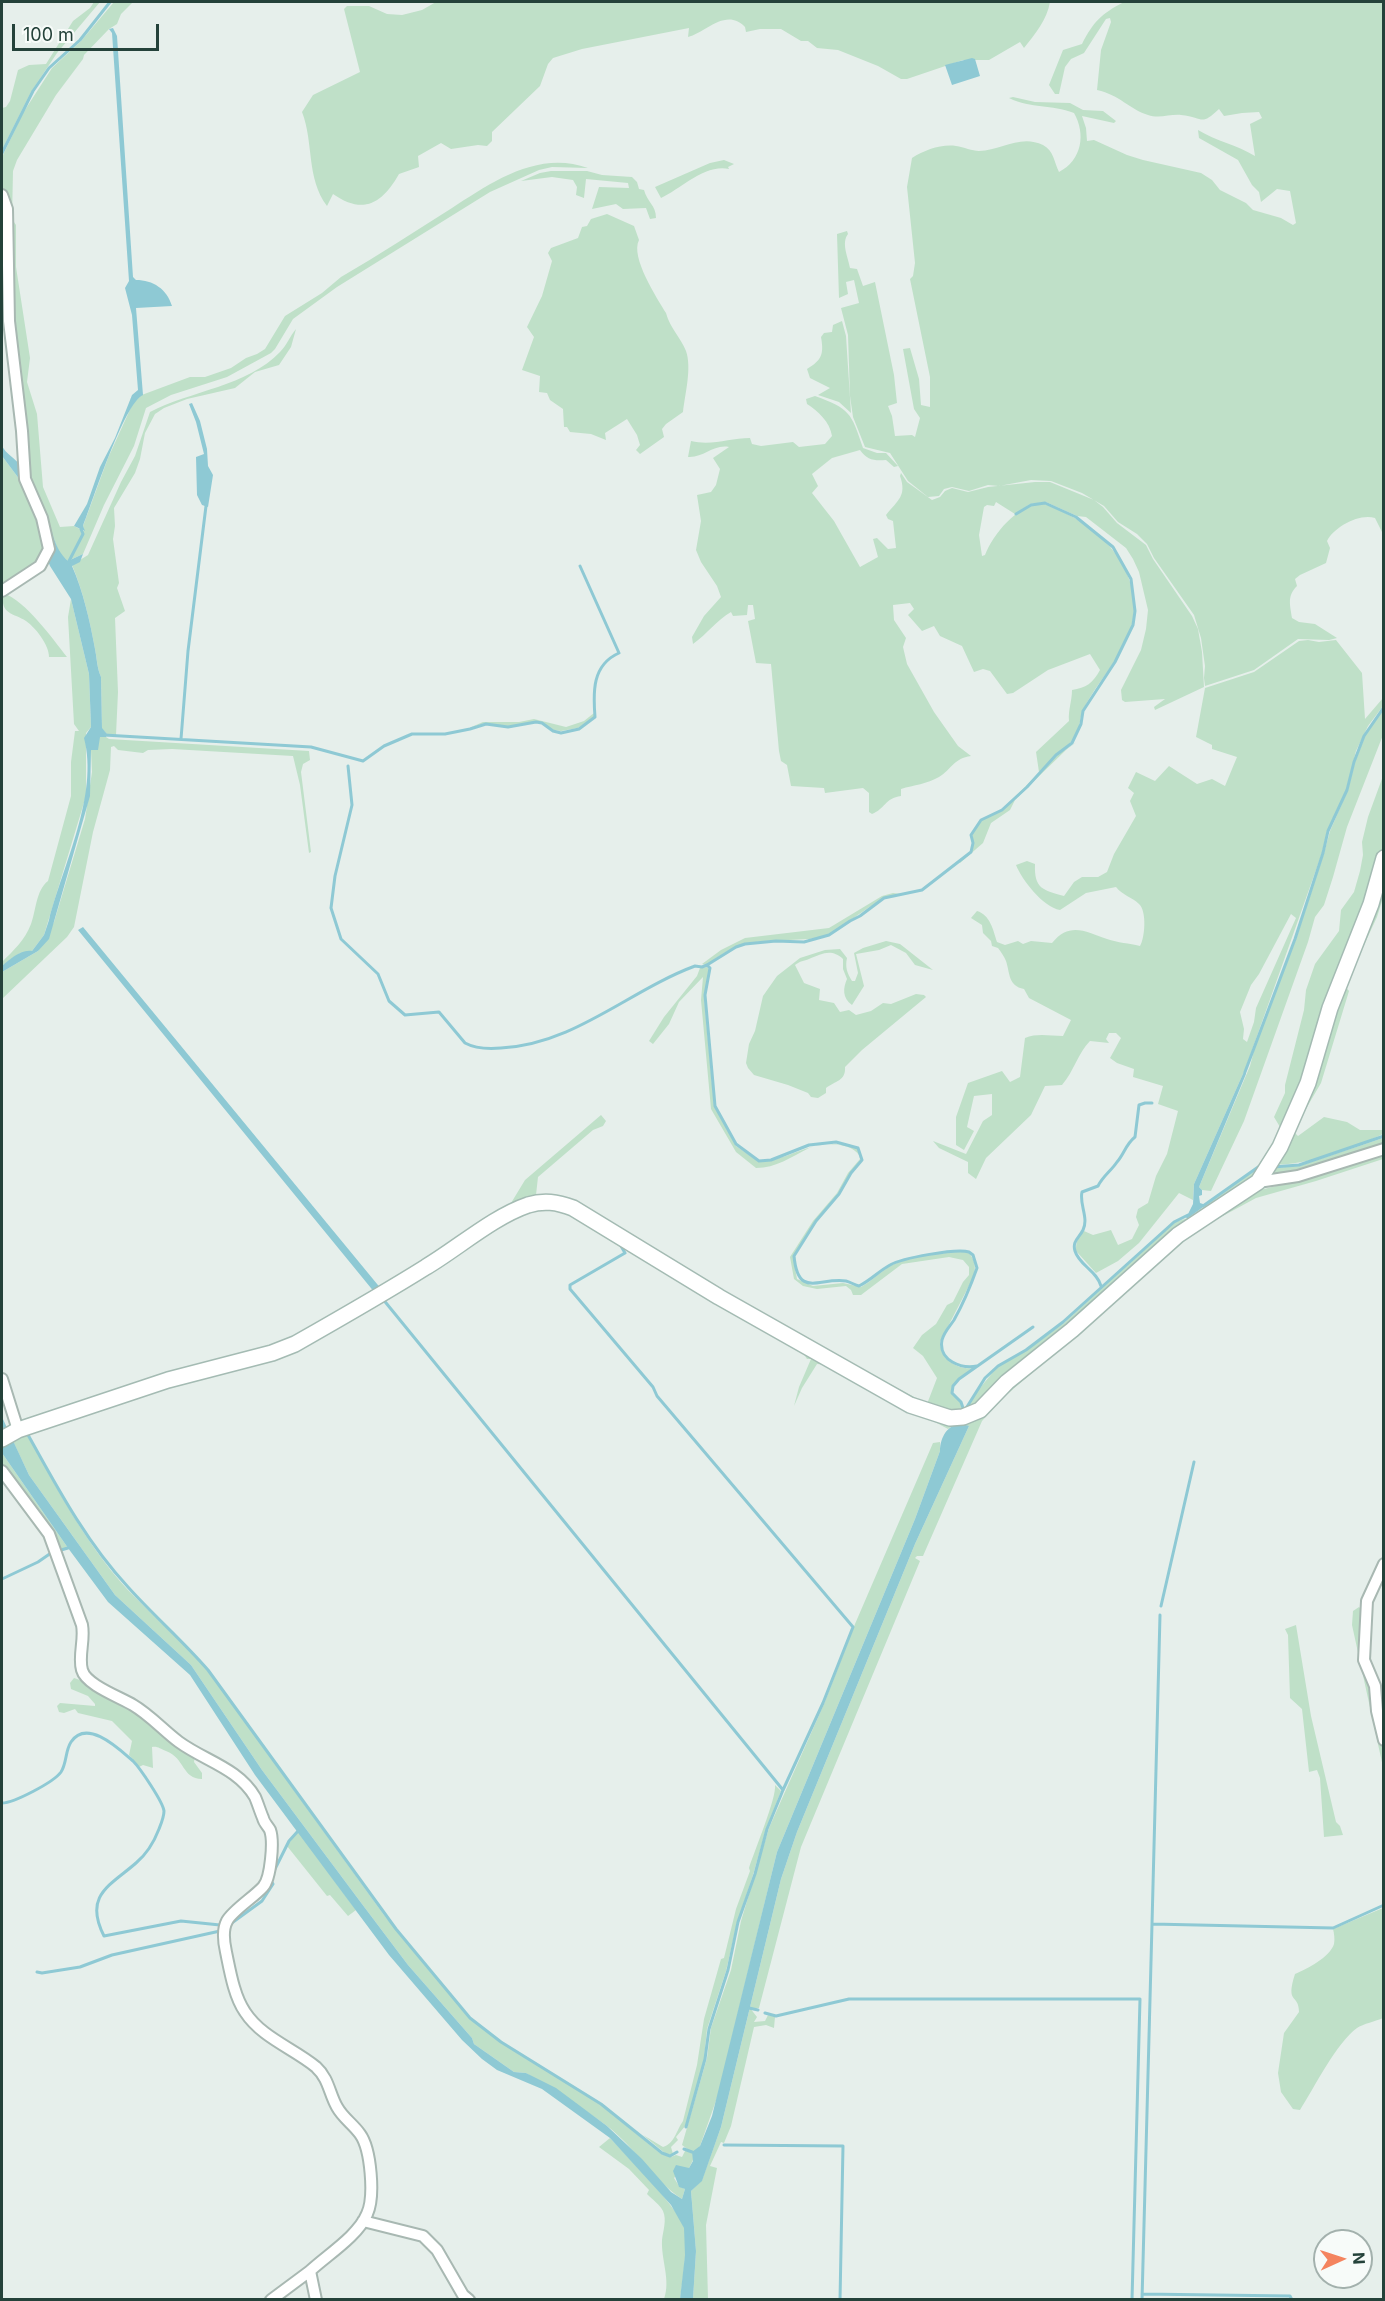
<!DOCTYPE html>
<html>
<head>
<meta charset="utf-8">
<style>
  body { margin:0 }
  #map { position:relative; width:1385px; height:2301px; overflow:hidden; background:#e6efeb; font-family:Inter,sans-serif }
  canvas { display:block }
  .frame { position:absolute; inset:0; border:3px solid #24423a; pointer-events:none }
  .north { position:absolute; left:1313px; top:2229px; width:60px; height:60px; box-sizing:border-box; background:#f7fbf9; border:2px solid #a3b1ad; border-radius:50%; rotate:87deg; font-size:16px; font-weight:700; line-height:24px; text-align:center; color:#24423a }
  .north::after { content:''; display:block; margin:auto; width:21px; height:27px; background:#f4845f; clip-path:polygon(50% 0,100% 100%,50% 72%,0 100%) }
  .scale { position:absolute; left:12px; top:24px; width:147px; height:27px; box-sizing:border-box; border:3px solid #24423a; border-top:0; padding-left:8px; font-size:18px; line-height:21px; white-space:nowrap; color:#24423a; -webkit-text-stroke:4px #f7fbf9; paint-order:stroke }
</style>
</head>
<body>
<div id="map">
<canvas width="1385" height="2301"></canvas>
<div class="frame"></div>
<div class="north">N</div>
<div class="scale">100 m</div>
</div>
<script>
const g = document.querySelector('canvas').getContext('2d');
g.lineJoin = 'round';
function fill(path, color) { g.fillStyle = color; g.fill(path, 'evenodd'); }
function trace(path, color, width, dash) { g.strokeStyle = color; g.lineWidth = width; g.lineCap = dash ? 'butt' : 'round'; g.setLineDash(dash || []); g.stroke(path); }
const green = new Path2D(`
  M94,2H100L57,53L31,92L2,150V108L6,107L10,101L18,70L29,65L46,64L73,21L90,8Z
  M114,2H133L121,14L117,24L109,29L84,55L83,59L56,95L17,160L13,171L12,219L16,225V267L30,358L27,382L37,414L43,487L60,527L74,526L84,531L83,526L108,458L133,403L139,396L190,377H205L231,368L246,358L257,354L265,349L285,316L322,293L341,277C379,255 415,231 452,208C492,182 538,150 588,168L552,167L539,170L490,192L337,287L293,319L275,349L271,353L227,377L171,395L146,408L134,446L104,505L83,554L68,561L59,554L45,511L28,479L2,191V157L23,113L52,68L81,41Z
  M436,2H1050C1047,20 1035,34 1024,48L1020,42L989,60H963L907,79H901L878,66L838,50L817,48L808,41H801L781,29H760L746,32L745,27C726,7 705,33 688,37L689,28L582,49L553,58L548,64L540,86L492,132V141L487,146L478,145L451,149L441,143L418,156L419,167L399,174C382,204 363,215 333,194L327,206C306,178 314,143 302,112L313,95L360,72L344,9L347,6H369L387,14L402,15L422,10Z
  M1124,2H1383V534L1375,518C1359,513 1334,527 1327,541L1330,548L1326,563L1300,575L1295,579L1297,586C1287,596 1290,604 1292,618L1299,622L1315,624L1337,638L1329,640L1298,639L1254,670L1205,686L1204,678L1205,666L1201,638L1194,615L1154,558L1147,544L1137,534L1118,522L1104,506L1082,493L1051,481L1031,480L999,486L988,485L969,491L952,487L944,489L939,496L928,497L908,481L890,453L865,447L853,417L850,396L848,335L841,308L859,303L854,280L846,282L848,294L839,298L837,234L847,231L848,234C841,243 848,257 850,268L857,269L863,286L875,282L894,375L897,403L888,406L892,416L895,436L912,435L915,437L920,418L914,409L903,349L910,348L919,379L921,405L930,407V377L910,279L913,276L915,263L907,187L912,158C925,150 941,144 956,146C964,147 972,151 979,151C1001,150 1021,134 1043,145C1054,151 1054,162 1059,172C1082,160 1086,134 1074,113C1051,104 1032,109 1009,98L1013,97L1035,102L1070,103L1083,110L1103,111L1116,121L1114,123L1082,116L1086,128L1087,141L1094,140L1127,155L1143,160L1201,173L1212,180L1220,190L1246,203L1253,210L1281,218L1293,225L1296,223L1290,191L1277,189L1261,202L1259,192L1252,185L1238,160L1199,138L1198,130C1216,141 1237,145 1255,156L1250,124L1262,118L1259,112L1242,113L1224,116L1219,109C1200,127 1204,117 1181,115C1170,114 1159,119 1148,115C1129,109 1120,95 1097,90L1101,50L1111,22L1110,18L1106,19L1084,53L1071,59L1065,67L1059,94H1055L1049,85L1063,50L1082,44C1094,21 1101,14 1124,2Z
  M724,160L734,164L728,167L729,169C704,164 681,189 661,198L655,187L710,163Z
  M551,171H587L602,175L632,177L637,182L639,189L644,190C647,202 656,205 656,218L650,219L646,208L623,209L616,204L592,209L599,187L629,188L628,183L586,179L584,198L576,195L577,187L573,180L552,177L521,181L540,173Z
  M607,214L634,226L639,240C630,257 657,298 666,313C670,328 681,338 686,351C692,368 685,394 683,412L666,424L662,429L664,437L640,454L636,450L640,445L637,435L627,419L605,433L606,440L591,434L570,432L567,427H564L563,409L550,400L547,393L539,392L540,376L522,370L534,337L527,327L542,296L552,261L548,253L551,248L578,238L582,227L587,226L591,219Z
  M842,321L846,336L851,413L839,402L818,395L830,388L810,378L807,369C822,360 824,354 821,337L824,333L832,332L833,325Z
  M296,329L291,347L279,365L255,372L235,388L187,399L164,408L155,414L145,433L140,459L135,473L114,508L115,526L113,539L119,583L117,588L125,611L115,618L118,692L116,735L107,734L102,729L101,677C97,668 97,658 95,649C90,621 83,591 72,565L88,555L121,482L135,456L150,412C190,391 248,386 280,352C287,345 290,336 296,329Z
  M815,396C850,409 851,412 863,448L877,453H886L898,466L894,467L886,460C874,461 867,460 860,450L832,458L812,474L818,486L812,493L834,521L860,567L878,557L873,539L877,538L888,549L896,548L893,521L888,519L886,515C898,500 907,496 900,476L901,473L907,482L932,500L940,497L945,491L952,488L968,492L988,487L1035,482H1050L1094,500L1103,507L1117,523L1146,545L1153,559L1192,616L1198,629L1202,652L1204,687L1155,710L1154,707L1165,699L1125,702L1122,700L1121,690L1141,650L1146,629L1148,610L1139,572L1133,559L1126,548L1086,517L1077,516L1046,502L1030,504L1015,514L996,502L994,506L987,505L984,507L979,535L982,556L985,555C993,534 1019,502 1044,504C1051,505 1059,510 1065,513C1103,531 1136,567 1134,611C1132,647 1100,677 1084,708C1079,717 1081,729 1074,738C1065,750 1050,761 1039,772L1036,752L1069,721C1068,710 1072,701 1072,690C1086,688 1093,683 1100,670L1090,654L1048,670L1013,693L1007,694L990,671L983,669L974,672L962,646L940,636L934,626L922,631L908,615L914,609L910,603L893,605L894,620L906,638L903,647L907,664L934,712L958,746L971,756C954,758 952,769 939,777C927,784 914,785 901,789V796C885,798 885,809 872,814L869,812V793L863,788L825,793L824,788L791,786L787,765L781,761L779,751L771,664L756,663L748,621L755,619L753,605H748L747,615L733,616L731,612C717,620 707,634 693,644L692,637L704,616L721,597L717,586L701,562L696,550L701,521L697,495L711,492L716,485L720,469L713,458L729,447C713,444 704,458 688,457L691,441C712,446 730,438 750,438L752,444L761,446L793,442L799,447L825,444L832,436C830,422 818,411 807,404L806,399Z
  M2,456L23,484L40,522L45,553L38,566L2,589Z
  M3,593C26,601 52,638 67,657H49C49,645 36,628 26,621C14,613 0,615 3,593Z
  M71,599L89,674L91,727L86,733V796L44,935L32,951L20,953L2,966V962C13,951 25,940 31,924C36,911 36,890 48,881L71,796V762L75,731H79L74,724L68,617Z
  M1308,640L1319,642L1336,640L1362,673L1365,719L1383,698V706L1368,726L1356,751L1346,790L1327,831L1322,853L1246,1067L1194,1184L1193,1200L1179,1193L1139,1243L1118,1261L1096,1273L1076,1251C1076,1243 1077,1237 1084,1231L1093,1235L1111,1230L1118,1245L1132,1239L1139,1225L1136,1217L1138,1209L1148,1203L1156,1176L1167,1154L1178,1111L1158,1104L1163,1086L1133,1077L1134,1069L1117,1063L1110,1058L1121,1038L1116,1033H1109L1106,1039L1109,1043L1090,1041C1078,1053 1074,1071 1062,1085L1045,1086L1031,1115L986,1158L976,1179L968,1173V1162L939,1148L933,1141L966,1154L983,1121L992,1115V1094L974,1096L967,1127L974,1131L964,1150L956,1145V1117L968,1083L1002,1071L1010,1082L1020,1077L1025,1038C1037,1033 1050,1036 1063,1036L1071,1020L1029,998L1024,989C1008,986 1010,973 1006,961C1004,956 1001,952 998,948L992,946L991,941L983,933L982,925L971,918L977,911C990,915 993,929 997,942L1005,945L1018,941L1023,944L1031,941L1052,943C1070,921 1086,932 1107,939C1118,943 1129,943 1140,946C1145,938 1147,911 1139,904C1132,897 1122,895 1116,887L1086,893L1060,910C1043,907 1022,880 1016,865L1027,861L1035,864C1034,889 1043,890 1064,896L1074,882L1082,877H1098L1107,872L1114,854L1136,816L1130,801L1134,793L1128,788L1136,772L1155,781L1169,766L1197,784L1212,779L1225,786L1237,757L1212,749V745L1196,737L1205,688L1254,672L1299,641ZM1291,914L1296,918L1256,1008L1254,1022L1247,1042L1243,1039L1244,1029L1240,1012L1251,985L1259,974Z
  M1383,709V735L1347,827L1333,877L1324,905L1315,917L1308,942L1244,1121L1211,1191L1202,1190L1199,1187L1250,1066L1255,1047L1296,939L1324,853L1330,831L1348,790L1355,762L1365,736Z
  M594,713V717L578,728L561,731L553,730L538,722L508,726L485,723L469,728L483,722H519L534,719L566,727L584,721Z
  M100,736L106,737L109,739L309,751L310,760L303,764L301,772L311,852L309,853L300,785L293,756L172,749L148,750L143,753L118,750L114,746L111,747L110,770L93,832L74,927L67,937L2,999V972L38,951L54,922L85,819L92,772L91,750Z
  M1077,742L1067,749L1035,780L1015,800L1010,810L991,823L983,843L960,863L959,861C970,853 975,849 972,835L981,820L1002,810L1057,755Z
  M1383,776V853L1305,1085L1263,1164L1280,1127L1274,1117L1285,1093V1085L1304,1010L1306,990L1315,964L1339,931L1341,910L1354,892L1360,871L1363,855L1362,842L1368,817Z
  M1383,871V898L1377,917L1345,986L1349,991L1321,1083L1293,1131L1298,1136L1324,1117L1347,1122L1360,1130H1383V1134C1357,1146 1301,1168 1273,1164Z
  M893,893L901,894C877,896 851,923 829,934C817,940 802,939 789,940C753,941 736,942 707,965L702,964L721,950L745,938L829,928L882,896Z
  M886,941L900,944L933,970L915,965L906,953L891,945L879,950L856,954L864,986L852,1005C842,998 843,988 847,979L843,969V959C831,948 822,954 809,959C804,961 800,961 795,965L804,983L820,989L819,1000L834,1003L840,1012L849,1010L856,1015L871,1011L883,1003L891,1004L916,994L924,995L926,997L862,1050L845,1067C846,1081 835,1081 826,1088V1093L818,1098L811,1097L808,1093L788,1085L754,1075L748,1068L746,1063L749,1044L755,1031L763,996L777,976L800,958L825,950L840,949L847,958C845,967 847,973 852,981H855L858,973L854,953L863,948Z
  M707,967L709,969L704,996L714,1106L736,1146L759,1162C797,1158 813,1136 854,1147L858,1149L861,1159L850,1173L838,1193L815,1221L793,1256L797,1279L813,1286L843,1283L861,1287C872,1281 881,1271 892,1265C912,1255 937,1255 959,1251L968,1252C975,1259 976,1267 974,1276L940,1342C942,1360 957,1370 974,1368C964,1377 954,1378 951,1393L961,1403L963,1413L946,1412L919,1404L818,1350L741,1307L571,1205C542,1194 531,1199 505,1213L525,1180L601,1115L606,1121L603,1126L593,1130L538,1177L536,1195L557,1196L574,1203L771,1319L927,1404L937,1378L923,1356L913,1348L922,1335L936,1324L947,1305L953,1302L963,1282L969,1275V1267L963,1260L949,1257L902,1264L861,1295H853L851,1290L846,1286L817,1289L803,1286L794,1279L790,1257L813,1221L837,1193L848,1173L860,1159L859,1155C851,1142 822,1142 809,1148C791,1157 776,1168 756,1168L736,1152L711,1109L701,1000L703,977L679,1002L669,1024L653,1044L649,1041L664,1017L697,976L700,968Z
  M1383,1138V1147L1298,1173L1267,1179L1272,1168L1299,1166Z
  M1383,1155V1159L1316,1181L1256,1198L1197,1230L1004,1397L982,1421L923,1556H917L915,1558L920,1561L801,1847L759,2008H750L757,2017L754,2022L765,2021L768,2015L775,2017L774,2028L766,2025L754,2027L731,2126L724,2143L721,2142L710,2166L717,2168L706,2225L708,2299H693L696,2251L691,2191L702,2180L721,2127L781,1879L797,1832L915,1544L969,1426L954,1425L948,1429L829,1365L817,1364L802,1388L794,1406L799,1387L811,1359H807L803,1353L723,1309L569,1214L551,1207L522,1213L481,1239L513,1216L551,1204L916,1408L969,1421L1180,1238L1256,1191L1304,1179Z
  M1260,1167L1263,1168L979,1407L966,1411L975,1394L998,1366L1026,1351L1064,1323L1175,1222L1188,1218Z
  M25,1430C55,1485 84,1542 127,1589C154,1617 183,1642 208,1671L384,1915L469,2018L502,2043L601,2105L661,2154L671,2157L676,2155L682,2157L685,2151H690L682,2145L707,2058L711,2028L731,1970L741,1921L769,1828L824,1704L855,1624L933,1443L940,1442V1451L915,1519L777,1852L718,2095L700,2146L689,2168H683L674,2178L679,2186L685,2189L682,2199C653,2180 635,2147 607,2126C581,2106 552,2090 526,2073L514,2072L474,2044L472,2038L408,1965L359,1900L262,1770L191,1665L115,1595L29,1475L13,1441Z
  M2,1446V1453L68,1548H59L2,1468Z
  M1359,1607L1361,1609L1374,1713L1383,1752V1767L1352,1625L1353,1611Z
  M1296,1625L1311,1716L1336,1822L1340,1826L1343,1835L1324,1837L1320,1778L1317,1770L1309,1772L1302,1709L1290,1698L1288,1635L1285,1629Z
  M74,1678C120,1692 157,1727 195,1756L194,1762L202,1773V1779C182,1779 185,1758 166,1751C160,1749 158,1746 152,1747L153,1768L143,1765L139,1767L129,1755L132,1741L112,1721L78,1713L75,1709L64,1713L59,1712L57,1706L60,1703L95,1706V1704L88,1696L71,1689L70,1683Z
  M775,1785L781,1791L766,1829L753,1875L737,1923L726,1971L707,2029L704,2059L686,2125L676,2137L678,2140L671,2147L673,2154H666L643,2135L663,2147C675,2143 676,2131 683,2121L697,2065L704,2019L721,1959L724,1958L736,1909L750,1871L749,1868C754,1852 777,1797 775,1785Z
  M298,1831L356,1910L348,1916L330,1895L327,1896L287,1846Z
  M1383,1908V2018C1376,2021 1363,2024 1357,2028C1337,2042 1314,2088 1300,2110L1293,2109L1281,2092L1278,2073L1284,2033L1299,2012C1299,1993 1285,2005 1295,1974C1307,1969 1330,1957 1334,1944C1335,1939 1334,1933 1333,1929Z
  M610,2138C626,2155 682,2211 685,2230C687,2253 683,2277 680,2299H664C671,2280 661,2260 662,2240C663,2231 667,2220 663,2211C660,2205 652,2199 647,2194L649,2190L629,2169L599,2147Z`);
const water = new Path2D(`
  M113,28L117,36L133,277L136,280C153,280 167,289 172,306L136,308L143,395C124,403 92,503 83,526L85,531L74,526L87,504L100,467L115,438L132,395L138,390L132,315L125,288L129,281L112,33L109,29Z
  M972,58L975,59L980,76L952,85L945,65Z
  M192,403L200,421L207,449L208,466L213,475L208,507L202,505L197,495L196,457L204,454L196,422L189,404Z
  M2,446C6,454 15,458 21,466C31,477 39,497 45,511C53,529 53,548 68,561L83,554L80,562L72,566C83,591 90,621 95,649C97,659 97,668 101,677L102,728L107,734L106,737H100L98,750H91L90,796L49,939L38,951L2,972V966C10,959 21,949 32,951L44,935L49,920C63,865 99,795 84,738L91,727L89,674L71,599L50,566L45,553L40,522L23,484L2,456Z
  M83,927L382,1290L375,1293L78,930Z
  M1246,1067V1074L1199,1187L1202,1190V1195L1199,1196L1200,1203L1206,1205L1188,1218H1186L1193,1204L1194,1184Z
  M2,1417L29,1475L115,1595L191,1665L262,1770L359,1900L408,1965L472,2038L474,2044L514,2072L526,2073L556,2088L607,2126L642,2159L671,2192L682,2199L685,2189L679,2187L673,2171L676,2165L689,2168L693,2161L692,2152L700,2146L712,2116L777,1852L915,1519L940,1451C940,1435 951,1419 969,1426L915,1544L797,1832L781,1879L721,2127L702,2181L691,2191L696,2251L693,2299H680L685,2255L684,2228L671,2205L610,2138L542,2089L497,2070L482,2059L462,2040L389,1955L255,1775L190,1675L108,1602L68,1548L2,1453Z`);
const stream = new Path2D(`
  M2,153L33,91L49,68L80,40L110,2
  M68,563L83,534L81,529
  M104,735L311,747L363,761L384,746L412,734H445L470,729L486,724L508,727L536,722L542,723L553,731L561,733L579,729L595,717C593,692 592,665 619,653L580,566
  M181,739L188,651L206,506
  M348,766L352,805L335,876L331,908L341,939L378,974L389,1001L405,1015L439,1012L465,1043C476,1049 489,1049 501,1048C575,1044 628,991 695,966L702,967L707,965L736,947L745,944L776,941L804,942L829,935L850,921L860,916L884,898L922,890L971,852L973,843L971,835L981,820L1002,810L1027,787L1056,755L1072,743L1081,724L1083,711L1115,662L1133,625L1135,611L1131,579L1113,547L1076,517L1045,503L1031,505L1016,514
  M707,965L710,968L705,995L715,1106L736,1144L759,1161L771,1160L809,1145L836,1142L858,1148L862,1160L851,1173L839,1194L816,1221L794,1256C798,1299 819,1277 846,1281C850,1282 855,1285 859,1286C871,1280 879,1271 890,1265C902,1258 957,1248 969,1252L973,1255L977,1268C971,1285 963,1304 954,1320C950,1326 944,1332 942,1340C938,1361 962,1369 977,1366
  M1245,1072L1295,939L1323,853L1328,831L1347,790L1354,762L1364,736L1384,707
  M1273,1167L1299,1165L1384,1136
  M1203,1206L1261,1165
  M621,1246L625,1253L570,1285V1289L653,1387L657,1396L853,1627L823,1703L783,1790
  M1101,1286C1097,1271 1079,1265 1075,1251C1072,1241 1079,1238 1083,1230C1089,1218 1079,1204 1082,1192L1098,1186C1103,1176 1111,1171 1117,1162C1124,1154 1126,1144 1135,1137L1139,1105L1145,1103H1152
  M382,1298L783,1790L767,1829L755,1874L738,1922L728,1970L709,2029L705,2059L686,2127
  M965,1410L985,1378L998,1366L1026,1350L1063,1322L1174,1222L1188,1215
  M964,1411L961,1402L952,1393L953,1386L959,1379L1033,1327
  M27,1433C57,1487 86,1542 128,1587C154,1616 183,1641 208,1670L396,1929L470,2018L501,2042L601,2104L662,2153L670,2156L677,2152
  M61,1550L68,1548
  M2,1579L38,1562L51,1553
  M1161,1606L1194,1462
  M2,1803C14,1803 54,1782 61,1772C67,1763 65,1751 71,1742C87,1718 119,1749 133,1761C140,1768 163,1802 164,1811C164,1817 161,1824 159,1829C154,1842 148,1853 136,1863C111,1885 83,1895 104,1936L181,1921L220,1925V1931L112,1955L80,1967L42,1973L37,1972
  M273,1873L289,1841L298,1831
  M1152,1924L1160,1615
  M229,1925L262,1901L273,1884L270,1879
  M749,2008L758,2010
  M765,2013L776,2016L849,1999H1140L1132,2300
  M724,2145L843,2146L840,2300
  M684,2149L692,2152
  M1142,2294L1290,2296L1292,2300
  M1142,2300L1152,1924L1333,1928L1384,1905`);
const street = new Path2D(`
  M2,195L7,209L9,321L22,431L25,479L42,518L49,549L40,566L2,591
  M1258,1182L1298,1176L1384,1149
  M2,1379L18,1430
  M2,1471L49,1534L82,1625C85,1640 78,1656 82,1670C86,1685 120,1697 133,1705C150,1715 163,1730 179,1742C205,1761 238,1768 255,1797C258,1804 260,1811 263,1818C264,1823 268,1826 270,1830C274,1841 271,1878 263,1887C254,1897 232,1911 227,1921C222,1930 224,1943 226,1952C230,1971 234,1996 245,2012C262,2038 293,2048 316,2067C329,2079 329,2093 337,2107C343,2118 353,2124 360,2134C371,2149 375,2197 367,2214C358,2236 327,2255 310,2271L316,2300
  M1384,1564L1367,1601L1364,1660L1375,1686L1377,1711L1384,1740
  M363,2221L423,2236L437,2250L463,2295L469,2300
  M271,2300L310,2271`);
const secondary = new Path2D(`
  M2,1439L18,1430L168,1380L272,1353L295,1344C339,1319 383,1294 426,1267C458,1248 493,1217 528,1205C544,1200 557,1202 573,1208L719,1297L910,1405L950,1418L963,1417L980,1410L1007,1382L1072,1330L1178,1235L1258,1182L1280,1147L1308,1083L1330,1008L1371,904L1384,858`);
fill(green, '#bfe0c8');
fill(water, '#8ec9d4');
trace(stream, '#8ec9d4', 3);
trace(street, '#a8b8b2', 14);
trace(secondary, '#a4bbb3', 18);
trace(street, '#fff', 10);
trace(secondary, '#fff', 15);
</script>
</body>
</html>
